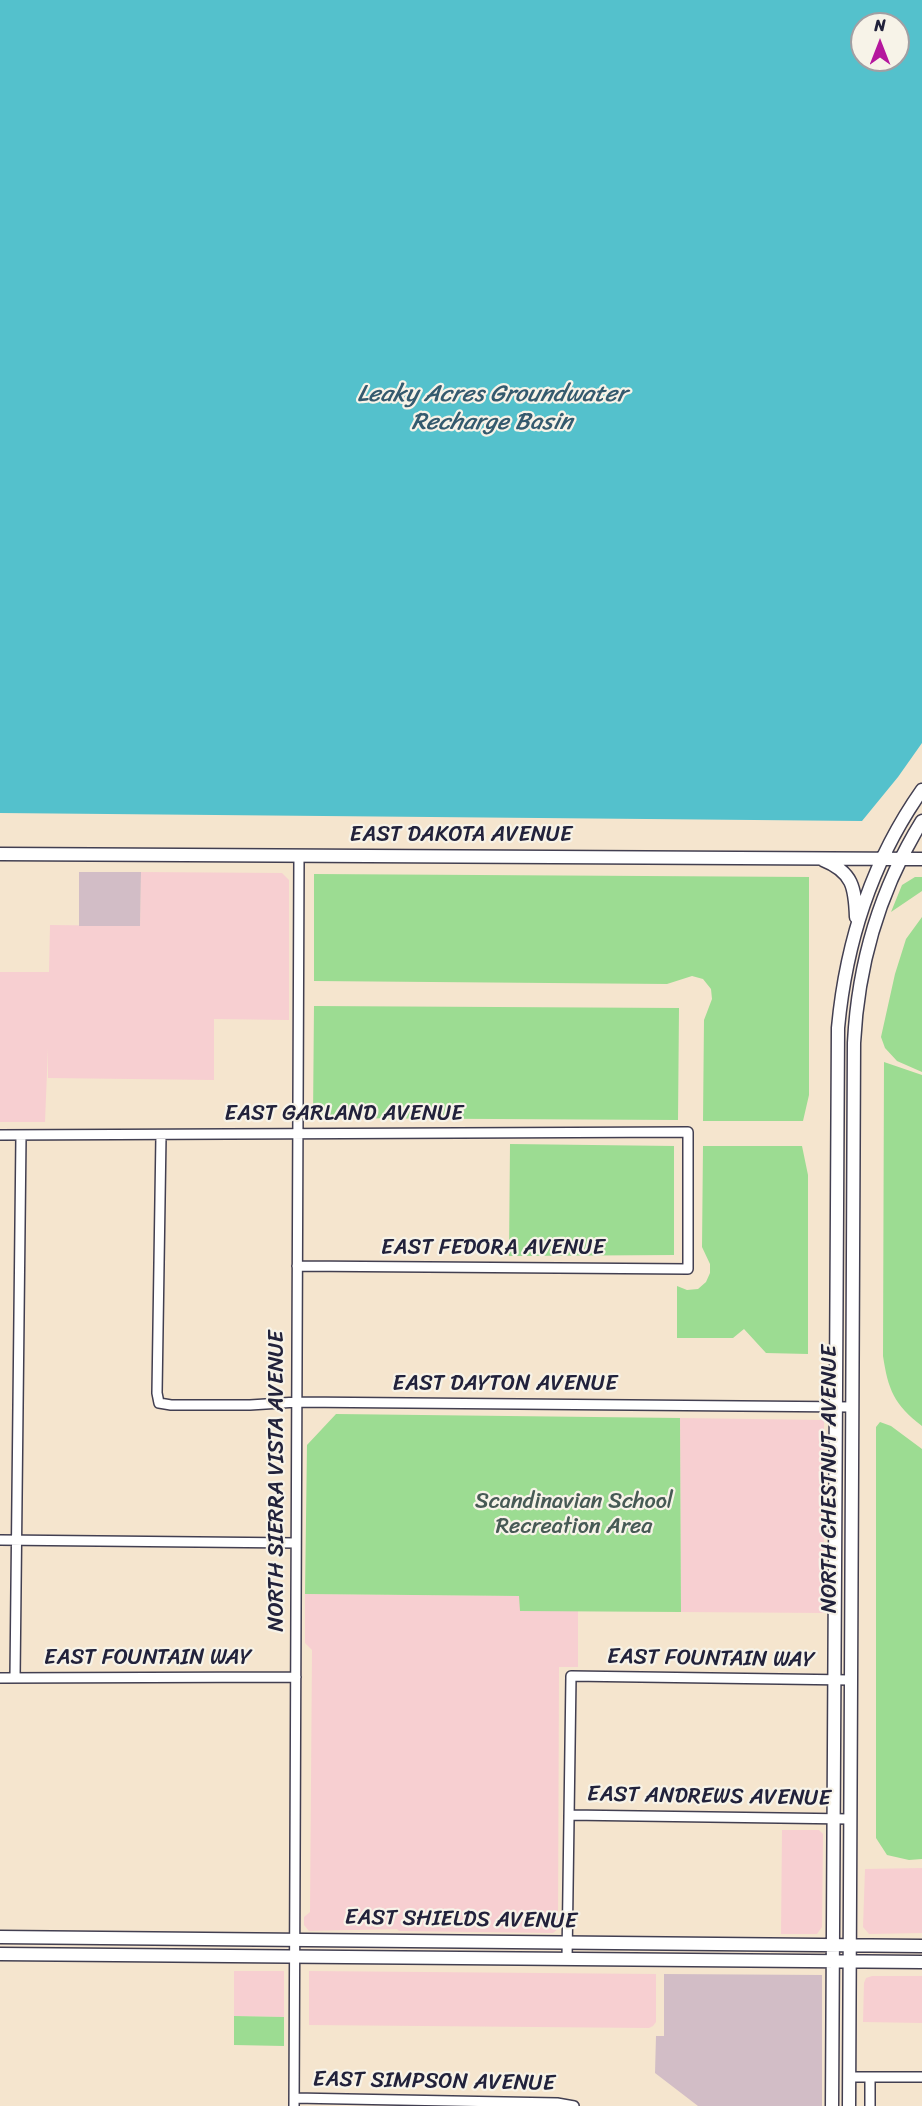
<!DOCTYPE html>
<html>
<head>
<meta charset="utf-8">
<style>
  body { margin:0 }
  #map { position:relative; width:922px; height:2106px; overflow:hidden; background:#f5e5ce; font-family:Sriracha,sans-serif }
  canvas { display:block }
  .north { position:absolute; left:850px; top:12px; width:60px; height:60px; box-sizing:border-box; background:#f7f3e8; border:2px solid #a29fa3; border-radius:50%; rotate:0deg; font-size:16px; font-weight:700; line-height:24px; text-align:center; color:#22223b }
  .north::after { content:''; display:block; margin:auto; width:21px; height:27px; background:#b5179e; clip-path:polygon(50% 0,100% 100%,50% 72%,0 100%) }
</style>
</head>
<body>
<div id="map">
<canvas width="922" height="2106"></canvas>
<div class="north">N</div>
</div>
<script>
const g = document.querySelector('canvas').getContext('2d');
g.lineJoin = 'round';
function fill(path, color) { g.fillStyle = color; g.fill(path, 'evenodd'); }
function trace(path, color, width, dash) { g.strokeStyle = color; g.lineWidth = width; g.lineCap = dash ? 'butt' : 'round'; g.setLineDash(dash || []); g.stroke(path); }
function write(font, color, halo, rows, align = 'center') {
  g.font = font + ' Sriracha,sans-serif'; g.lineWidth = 4.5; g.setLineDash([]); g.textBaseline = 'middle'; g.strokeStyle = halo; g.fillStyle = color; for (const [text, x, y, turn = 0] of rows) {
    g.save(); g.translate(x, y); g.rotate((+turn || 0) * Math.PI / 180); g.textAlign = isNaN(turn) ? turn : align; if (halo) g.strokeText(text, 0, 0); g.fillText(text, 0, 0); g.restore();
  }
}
const built = new Path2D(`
  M141,872L282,873L289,880V1020L214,1019V1080L48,1078V1048L45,1122H0V972H49L50,925L140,926Z
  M680,1418L824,1420V1613L681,1612Z
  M305,1594L520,1596V1611H578V1667H559L558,1929L553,1933L399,1931L397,1929L309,1931L304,1925V1917L310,1912L312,1650L305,1643Z
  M782,1830H819L823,1834L822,1927L817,1934H781Z
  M922,1868V1933L869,1934L863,1927L865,1869Z
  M234,1971H284V2017L234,2016Z
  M309,1971L656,1974V2022L653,2026L649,2028L309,2025Z
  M872,1976H922V2023L863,2022L864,1983L866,1978Z`);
const industrial = new Path2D(`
  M79,872H141L140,926H79Z
  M664,1974L822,1975V2106H698L655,2073L656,2036H664Z`);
const green = new Path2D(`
  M314,874L809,877V1095L803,1121H703L704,1020L712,999L711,989L703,979L692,976L667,984L314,981Z
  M915,877H922V891L891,912L902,885Z
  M922,917V1072L897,1061L885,1048L881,1037L895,974L906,939Z
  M314,1006L679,1008L678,1120L313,1118Z
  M884,1062L922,1075V1426C894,1405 888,1389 883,1356Z
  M510,1144L674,1146V1255L509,1256Z
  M703,1146H802L808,1175V1354L766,1353L744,1329L733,1338H677V1286L687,1290L698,1289L706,1282L710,1273V1264L702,1247Z
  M336,1414L680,1418L681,1612L520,1611L519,1596L305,1594L307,1445Z
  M880,1422L891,1426L922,1449V1859L909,1860L887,1855L876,1838V1427Z
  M234,2016L284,2017V2046L234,2045Z`);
const water = new Path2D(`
  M0,0H922V743L898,777L862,821L0,813ZM862,24H898V60H862Z`);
const street = new Path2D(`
  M0,1135L688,1132V1269L297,1266
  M161,1135L157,1393L159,1403L171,1405H250L297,1402L852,1407
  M0,1540L296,1543
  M0,1678L296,1677
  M15,1678L21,1135
  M569,1815L850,1819
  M567,1959L571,1676L850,1680
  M849,2077H922
  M294,2098L557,2103L574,2106
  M294,2106L299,855
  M870,2106V2077`);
const secondary = new Path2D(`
  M0,854L922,859
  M823,860C853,872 855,888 856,917
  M0,1937L922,1946
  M0,1954L922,1962
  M832,2106L838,1028C846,942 872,861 922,790
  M849,2106L854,1043C858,964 880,889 922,821`);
const streetNames = [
  ["EAST DAKOTA AVENUE",461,835],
  ["EAST GARLAND AVENUE",344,1114],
  ["EAST FEDORA AVENUE",493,1248],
  ["EAST DAYTON AVENUE",505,1384],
  ["NORTH CHESTNUT AVENUE",830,1479,-90],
  ["NORTH SIERRA VISTA AVENUE",277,1481,-90],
  ["EAST FOUNTAIN WAY",148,1658],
  ["EAST FOUNTAIN WAY",711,1659,1],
  ["EAST ANDREWS AVENUE",709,1797,1],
  ["EAST SHIELDS AVENUE",461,1920,1],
  ["EAST SIMPSON AVENUE",434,2082,1]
];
const parkNames = [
  ["Scandinavian School",574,1502],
  ["Recreation Area",574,1527]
];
const waterNames = [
  ["Leaky Acres Groundwater",492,395],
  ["Recharge Basin",492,423]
];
fill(built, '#f7cfd1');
fill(industrial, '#d2bdc6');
fill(green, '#9cdc92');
fill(water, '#54c1cc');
trace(street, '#423f51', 12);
trace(secondary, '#423f51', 15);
trace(street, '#fff', 9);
trace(secondary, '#fff', 12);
write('22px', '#22223b', '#f7f3e8', streetNames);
write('22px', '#475a55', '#f7f3e8', parkNames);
write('italic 24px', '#345a6e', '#f7f3e8', waterNames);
</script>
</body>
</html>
